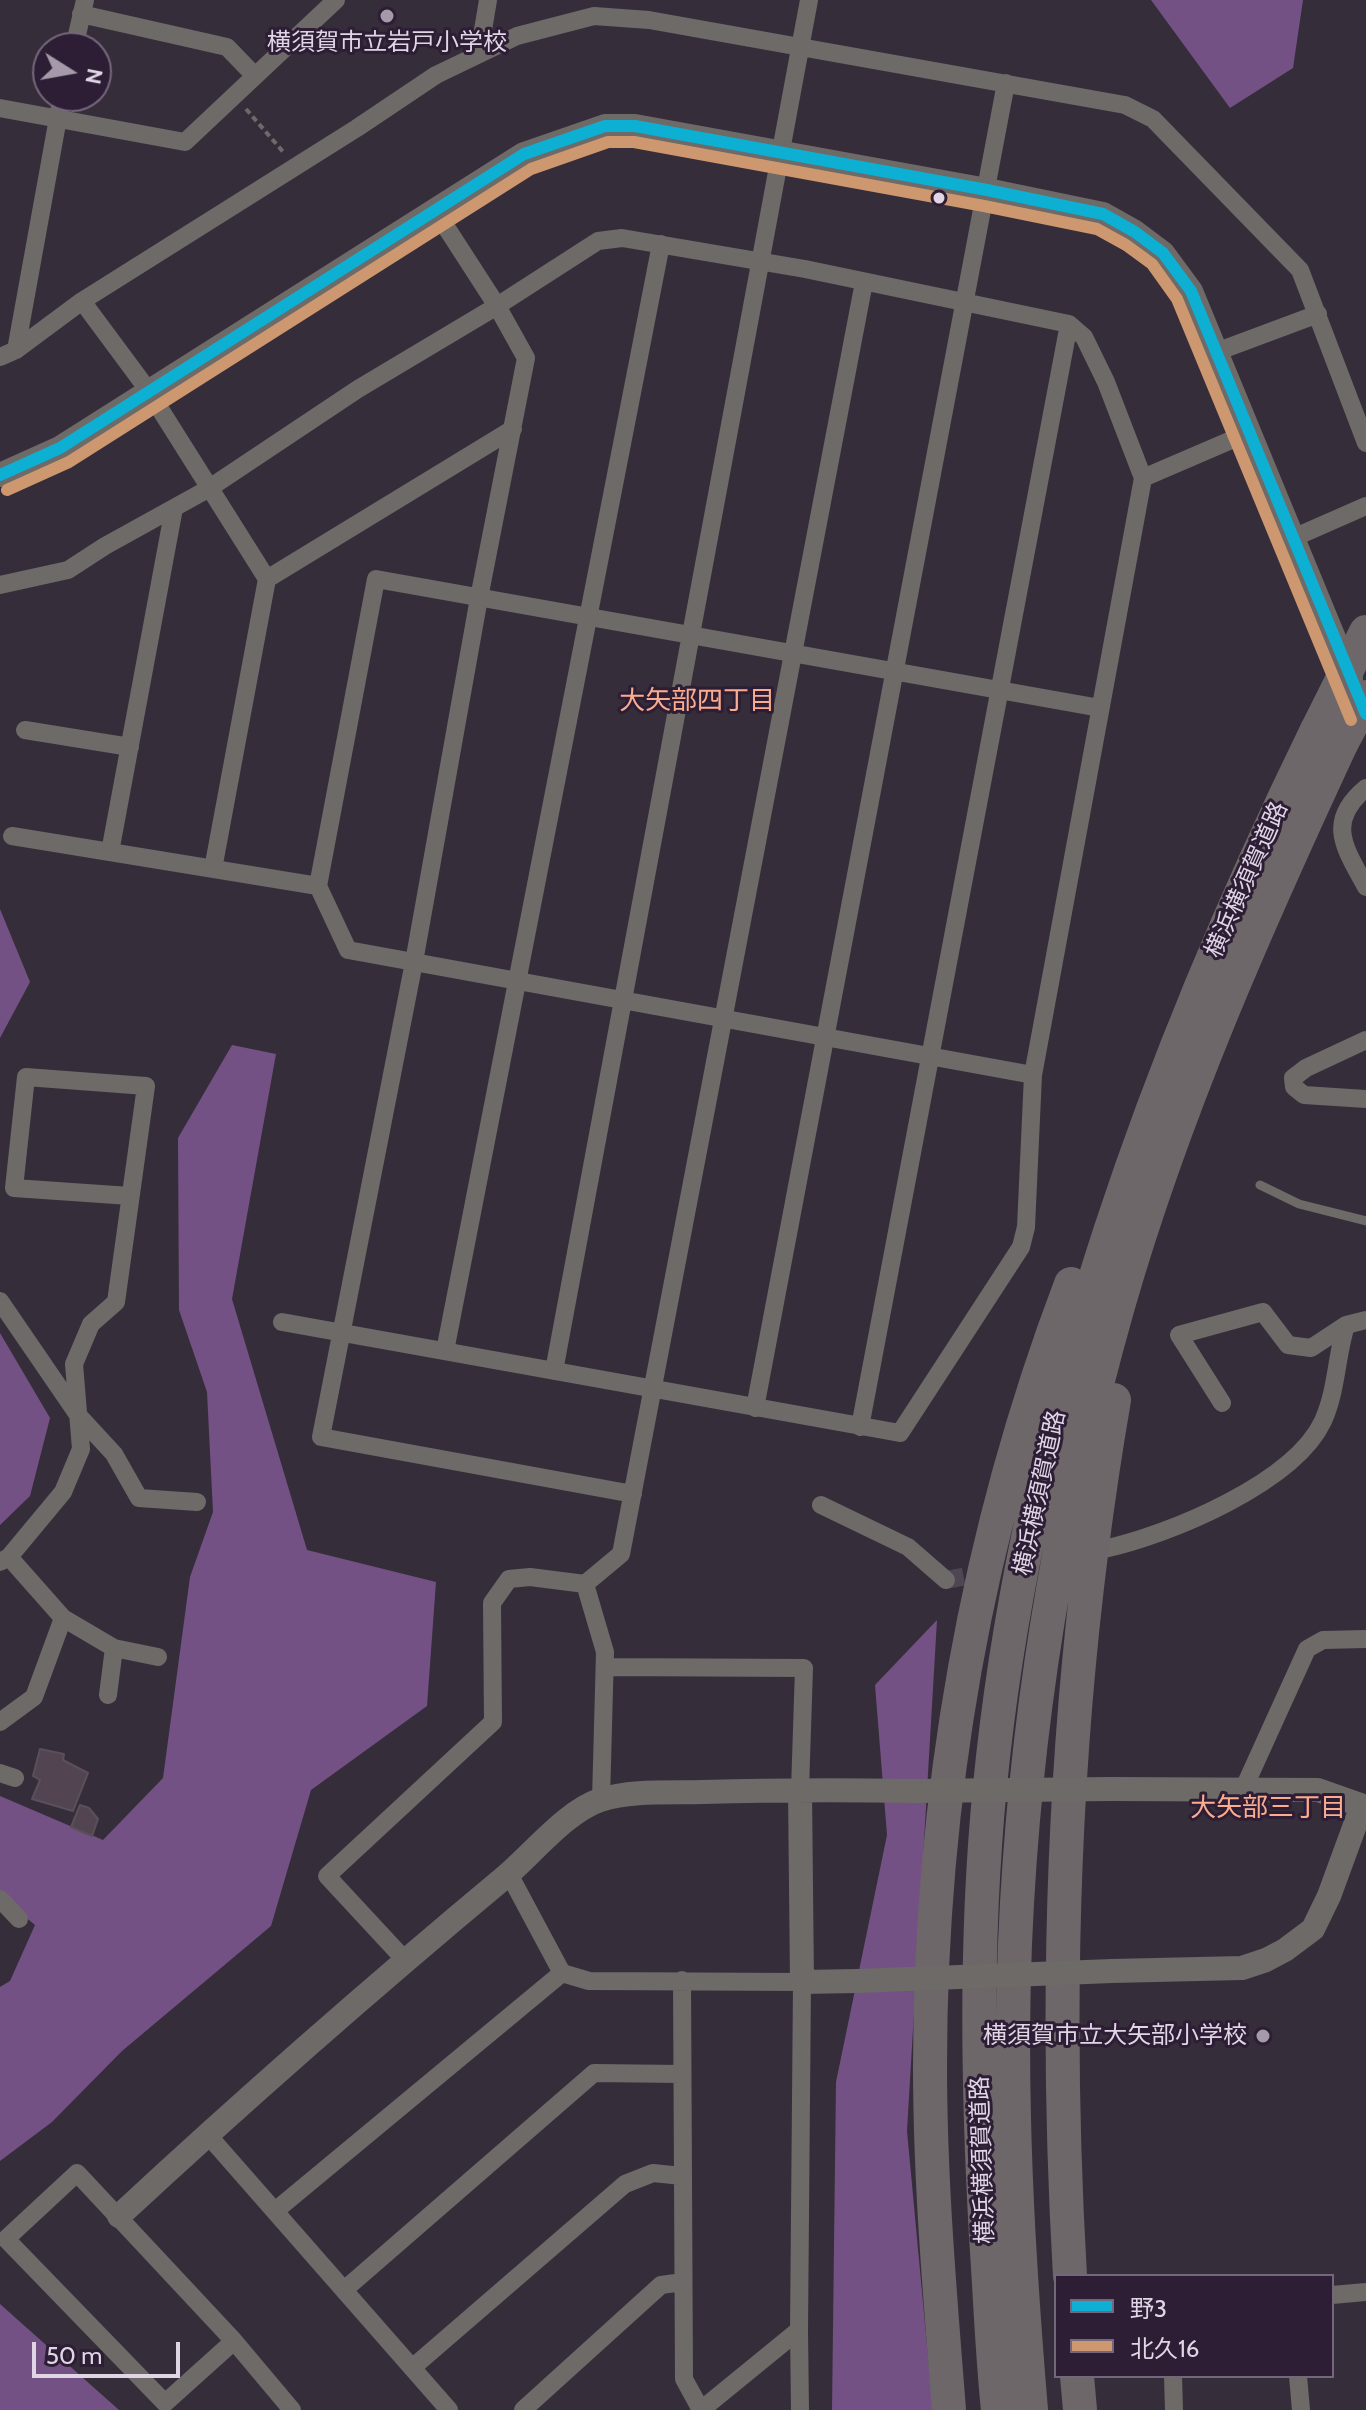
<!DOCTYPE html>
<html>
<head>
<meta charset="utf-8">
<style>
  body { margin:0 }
  #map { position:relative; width:1366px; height:2410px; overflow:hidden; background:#362d3a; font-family:Cabin,"Noto Sans JP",sans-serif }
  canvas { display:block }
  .legend { position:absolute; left:1054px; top:2274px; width:280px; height:104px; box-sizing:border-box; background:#2d1d35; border:2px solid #74677b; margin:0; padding:10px 14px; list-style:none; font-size:24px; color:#dfd5e5 }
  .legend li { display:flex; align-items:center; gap:16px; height:40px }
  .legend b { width:40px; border:2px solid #74677b }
  .north { position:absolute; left:32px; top:32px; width:80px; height:80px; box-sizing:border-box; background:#2d1d35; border:2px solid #74677b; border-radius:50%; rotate:101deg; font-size:22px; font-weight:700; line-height:32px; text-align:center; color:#dfd5e5 }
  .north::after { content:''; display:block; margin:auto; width:28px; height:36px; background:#a49aa9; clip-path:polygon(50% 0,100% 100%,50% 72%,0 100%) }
  .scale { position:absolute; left:32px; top:2342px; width:148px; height:36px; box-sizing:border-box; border:4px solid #dfd5e5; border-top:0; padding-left:10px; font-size:24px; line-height:28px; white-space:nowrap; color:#dfd5e5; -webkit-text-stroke:6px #2d1d35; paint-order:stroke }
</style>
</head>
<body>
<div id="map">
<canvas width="1366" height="2410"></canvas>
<ul class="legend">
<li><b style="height:10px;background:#0dafd3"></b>野3</li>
<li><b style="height:10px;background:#cd976f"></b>北久16</li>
</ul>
<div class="north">N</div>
<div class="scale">50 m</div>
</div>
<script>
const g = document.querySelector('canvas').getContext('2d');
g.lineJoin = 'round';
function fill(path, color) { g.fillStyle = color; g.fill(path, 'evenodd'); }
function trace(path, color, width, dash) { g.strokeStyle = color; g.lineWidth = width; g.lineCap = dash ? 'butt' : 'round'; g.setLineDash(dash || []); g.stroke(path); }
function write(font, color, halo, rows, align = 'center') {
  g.font = font + ' Cabin,"Noto Sans JP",sans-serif'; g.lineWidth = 6; g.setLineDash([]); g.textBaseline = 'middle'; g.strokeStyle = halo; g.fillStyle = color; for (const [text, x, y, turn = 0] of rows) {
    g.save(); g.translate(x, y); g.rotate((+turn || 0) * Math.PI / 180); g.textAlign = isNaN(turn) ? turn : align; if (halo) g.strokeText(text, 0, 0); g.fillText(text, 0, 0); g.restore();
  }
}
const forest = new Path2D(`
  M1151,0H1303L1293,68L1230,108Z
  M0,909L30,982L0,1038Z
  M232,1045L276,1054L232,1299L307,1550L436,1582L427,1706L311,1790L271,1926L122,2051L52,2122L0,2161V1987L10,1981L35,1925L0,1896V1796L103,1840L163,1778L190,1577L213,1512L207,1392L179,1310L178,1138Z
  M0,1333L50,1418L30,1496L0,1525Z
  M937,1620L907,2131L933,2410H832L836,2082L887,1835L875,1685Z
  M0,2304L119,2410H0Z`);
const building = new Path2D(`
  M40,1749L64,1754L63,1760L88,1773L73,1811L32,1799L40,1780L33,1776Z
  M80,1805L89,1808L98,1819L92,1836L71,1827Z`);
const minorTunnel = new Path2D(`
  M946,1580L988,1572`);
const path = new Path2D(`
  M246,109L285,154`);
const service = new Path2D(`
  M1260,1185L1299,1204L1366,1221`);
const minor = new Path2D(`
  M81,14L227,47L255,76
  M74,48L85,0
  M479,54L488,0
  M0,108L185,142L336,0
  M435,210L497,306L526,358L479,598L414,962L321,1437L633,1494
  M82,301L148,390L267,579L513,429
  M16,350L62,96
  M1216,352L1318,314
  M0,357L16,350L82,301L357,128L436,75L517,36L594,16L649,20L1125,105L1153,119L1300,270L1366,443
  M1143,478L1250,432
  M1293,538L1366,506
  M0,585L68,570L105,546L208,489L358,389L497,306L598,241L622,238L805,269L1069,324L1084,337L1106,382L1143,478L1033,1075L1026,1227L1021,1247L900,1433L282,1322
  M25,730L130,747
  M1366,788C1325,822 1345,848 1366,887
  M12,836L318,886
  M110,852L174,508
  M213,869L267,579
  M1366,1040L1306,1068L1293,1078L1294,1087L1304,1095L1366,1099
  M1033,1075L348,950L318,886L376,579L1100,708
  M0,1301L78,1415L114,1454L139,1498L197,1502
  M445,1351L661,244
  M554,1371L809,0
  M1222,1403L1179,1335L1263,1312L1288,1345L1311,1348L1346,1325L1366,1320
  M755,1408L1006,83
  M860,1427L1069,324
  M821,1505L908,1547L946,1580
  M1104,1549C1169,1535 1294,1483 1323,1421C1337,1390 1336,1357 1346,1325
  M9,1557L63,1618L114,1648L158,1657
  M0,1562L9,1557L63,1492L81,1449L74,1364L91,1324L116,1302L146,1086L26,1077L14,1188L130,1196
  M605,1667L804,1668L800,1790
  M108,1695L114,1648
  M0,1722L34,1697L63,1618
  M0,1773L15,1778
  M1243,1790L1307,1649L1323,1640L1366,1639
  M601,1800L605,1652L585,1584L621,1554L864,282
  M509,1874L562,1973L589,1981L802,1982L799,2330L701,2410
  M0,1899L19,1919
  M404,1959L327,1876L493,1722L492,1603L509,1579L530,1577L585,1584
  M682,1980L684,2379L701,2410
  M207,2134L449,2410
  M275,2211L562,1973
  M344,2290L594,2073L681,2074
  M1332,2295L1366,2292
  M799,2330L800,2410
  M234,2341L165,2403L6,2239L77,2173L234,2341L292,2410
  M412,2368L625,2184L653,2173L682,2176
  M1173,2376L1174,2410
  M1298,2376L1301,2410
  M523,2410L661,2285L683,2282`);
const tertiary = new Path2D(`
  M0,475L60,448L524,154L605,126H635L987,190L1103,214L1135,232L1163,253L1191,291L1351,679
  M1111,1789L1318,1790L1366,1807
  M800,1790L802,1982L857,1981
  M1112,1971L1242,1968L1266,1960L1285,1950L1313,1929L1329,1896L1362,1806
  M119,2216C245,2099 374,1986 506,1876C533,1853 567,1811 600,1800C632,1790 670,1793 703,1792C774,1790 844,1790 915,1791`);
const motorway = new Path2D(`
  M1070,2276C1053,1984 1064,1688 1114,1400
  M1077,2376L1080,2410
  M949,2410C940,2295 930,2181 930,2066C930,1799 976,1534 1071,1284
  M998,2410C992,2352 990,2294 986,2236C977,2076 975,1916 993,1757C1033,1397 1159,1053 1317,730
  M1031,2410C1018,2255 1009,2100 1015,1944C1024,1728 1059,1513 1118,1306C1174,1111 1256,927 1341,744`);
const tertiaryBridge = new Path2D(`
  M915,1791L1111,1789
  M857,1981L1112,1971`);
const motorwayBridge = new Path2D(`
  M1317,730L1366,632
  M1341,744L1366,697`);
const bus1 = new Path2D(`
  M0,475L60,448L524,154L605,126H635L987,190L1103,214L1135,232L1163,253L1191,291L1366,714`);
const bus2 = new Path2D(`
  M7,490L69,462L531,169L608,142H634L984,206L1097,229L1126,245L1152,264L1177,299L1351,720`);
const markers = [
  [387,16,8,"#a49aa9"],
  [939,198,7,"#dfd5e5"],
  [1263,2036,8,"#a49aa9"]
];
const poiNames = [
  ["横須賀市立岩戸小学校",387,43],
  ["横須賀市立大矢部小学校",1247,2036,"right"]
];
const streetNames = [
  ["横浜横須賀道路",1247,880,-66],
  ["横浜横須賀道路",1040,1493,-78],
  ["横浜横須賀道路",983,2160,-92]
];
const neighbourhoodNames = [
  ["大矢部四丁目",697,701],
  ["大矢部三丁目",1268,1808]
];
fill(forest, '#735184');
fill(building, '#534451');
trace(building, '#5a5059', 2);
trace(minorTunnel, '#4f4654', 18, [18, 9]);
trace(path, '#6d6a6c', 4, [6, 4]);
trace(service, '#6d6a68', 9);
trace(minor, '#6d6a68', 18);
trace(tertiary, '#6d6a68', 24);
trace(motorway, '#6d6769', 34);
trace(tertiaryBridge, '#6d6a68', 24);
trace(motorwayBridge, '#6d6769', 34);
trace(bus1, '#0dafd3', 12);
trace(bus2, '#cd976f', 12);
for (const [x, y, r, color] of markers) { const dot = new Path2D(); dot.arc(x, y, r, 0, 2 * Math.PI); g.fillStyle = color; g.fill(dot); trace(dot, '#2d1d35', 3); }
write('24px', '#dfd5e5', '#2d1d35', poiNames);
write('24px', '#dfd5e5', '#2d1d35', streetNames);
write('26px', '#f9ac8e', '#2d1d35', neighbourhoodNames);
</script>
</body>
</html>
